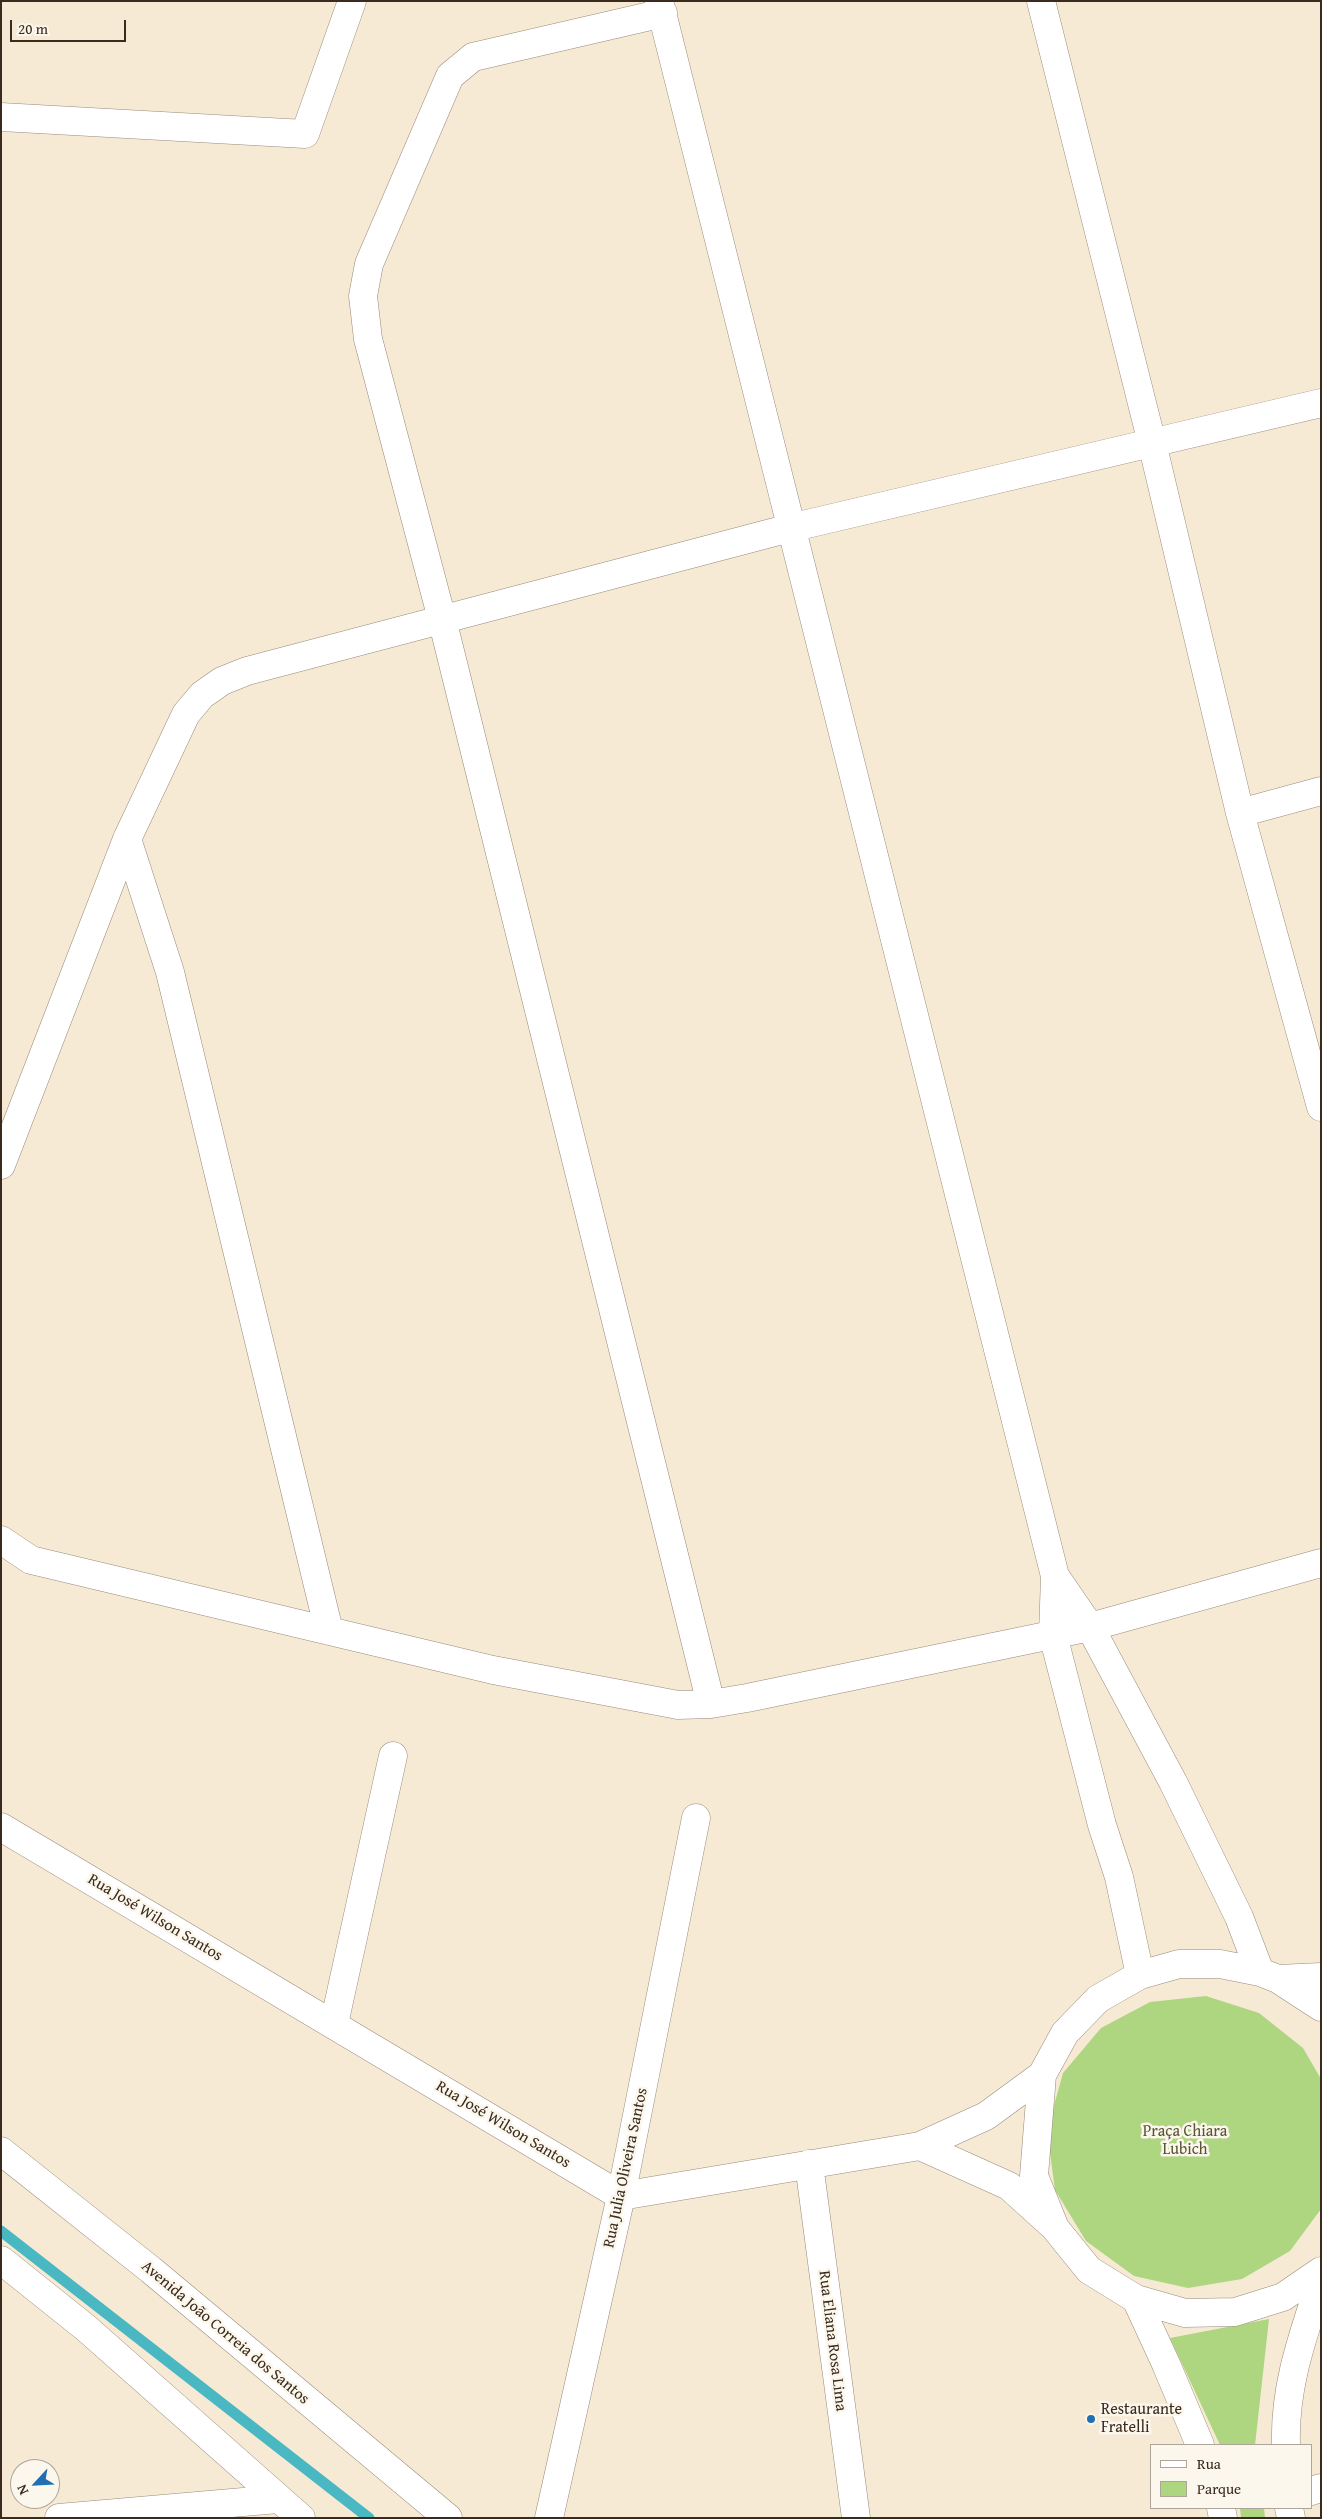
<!DOCTYPE html>
<html>
<head>
<meta charset="utf-8">
<style>
  body { margin:0 }
  #map { position:relative; width:1322px; height:2519px; overflow:hidden; background:#f7ead5; font-family:"Gentium Book Plus",serif }
  canvas { display:block }
  .frame { position:absolute; inset:0; border:2px solid #3b2a1e; pointer-events:none }
  .legend { position:absolute; left:1150px; top:2444px; width:162px; height:65px; box-sizing:border-box; background:#fbf7ec; border:1px solid #aea59a; margin:0; padding:6px 9px; list-style:none; font-size:15px; color:#3b2a1e }
  .legend li { display:flex; align-items:center; gap:10px; height:25px }
  .legend b { width:25px; border:1px solid #aea59a }
  .north { position:absolute; left:10px; top:2459px; width:50px; height:50px; box-sizing:border-box; background:#fbf7ec; border:1px solid #aea59a; border-radius:50%; rotate:245deg; font-size:14px; font-weight:700; line-height:20px; text-align:center; color:#3b2a1e }
  .north::after { content:''; display:block; margin:auto; width:18px; height:22px; background:#1f6fb2; clip-path:polygon(50% 0,100% 100%,50% 72%,0 100%) }
  .scale { position:absolute; left:10px; top:20px; width:116px; height:22px; box-sizing:border-box; border:2px solid #3b2a1e; border-top:0; padding-left:6px; font-size:15px; line-height:18px; white-space:nowrap; color:#3b2a1e; -webkit-text-stroke:4px #fbf7ec; paint-order:stroke }
</style>
</head>
<body>
<div id="map">
<canvas width="1322" height="2519"></canvas>
<div class="frame"></div>
<ul class="legend">
<li><b style="height:6px;background:#fff"></b>Rua</li>
<li><b style="height:14px;background:#aed580"></b>Parque</li>
</ul>
<div class="north">N</div>
<div class="scale">20 m</div>
</div>
<script>
const g = document.querySelector('canvas').getContext('2d');
g.lineJoin = 'round';
function fill(path, color) { g.fillStyle = color; g.fill(path, 'evenodd'); }
function trace(path, color, width, dash) { g.strokeStyle = color; g.lineWidth = width; g.lineCap = dash ? 'butt' : 'round'; g.setLineDash(dash || []); g.stroke(path); }
function write(font, color, halo, rows, align = 'center') {
  g.font = font + ' "Gentium Book Plus",serif'; g.lineWidth = 5; g.setLineDash([]); g.textBaseline = 'middle'; g.strokeStyle = halo; g.fillStyle = color; for (const [text, x, y, turn = 0] of rows) {
    g.save(); g.translate(x, y); g.rotate((+turn || 0) * Math.PI / 180); g.textAlign = isNaN(turn) ? turn : align; if (halo) g.strokeText(text, 0, 0); g.fillText(text, 0, 0); g.restore();
  }
}
const green = new Path2D(`
  M1206,1996L1259,2013L1303,2048L1321,2079V2209L1290,2251L1242,2279L1188,2288L1134,2276L1086,2241L1055,2190L1047,2131L1063,2073L1101,2028L1150,2002Z
  M1269,2319L1255,2445H1220L1170,2338Z
  M1240,2508H1264L1265,2518H1241Z`);
const stream = new Path2D(`
  M1,2231L369,2518`);
const minor = new Path2D(`
  M659,1L1055,1576L1053,1635L1102,1825L1119,1877L1140,1975
  M1041,1L1152,443L1240,813L1321,1107
  M663,13L473,57L450,76L369,264L363,296L368,339L442,619L711,1704
  M1,117L305,134L352,1
  M1240,813L1321,791
  M127,839L170,972L329,1631
  M1,1165L127,839L186,714L202,695L222,681L247,671L790,528L1321,403
  M1,1540L31,1560L493,1670L678,1705L711,1704L747,1698L1090,1627L1321,1563
  M1055,1576L1090,1627L1173,1782L1239,1917L1260,1972
  M1,1827L621,2196L920,2146L986,2116L1042,2075
  M1278,1979L1321,1977
  M1321,2007L1278,1979L1260,1972L1220,1964H1179L1140,1975L1098,1999L1065,2033L1042,2075L1034,2176L1055,2228L1089,2270L1136,2299L1185,2313L1235,2312L1283,2297L1321,2271
  M334,2024L393,1756
  M920,2146L1009,2186L1051,2224
  M1,2151L151,2270L448,2518
  M809,2164L856,2518
  M1,2260L86,2328L301,2518
  M1136,2299L1166,2364L1200,2445
  M1286,2445C1284,2386 1303,2336 1321,2280
  M1311,2491L1321,2488
  M1221,2508L1223,2518
  M1289,2508L1291,2518
  M59,2518L278,2499
  M549,2518L621,2196L696,1818`);
const markers = [
  [1091,2419,5,"#1f6fb2"]
];
const streetNames = [
  ["Rua José Wilson Santos",155,1918,31],
  ["Rua José Wilson Santos",503,2125,31],
  ["Rua Julia Oliveira Santos",626,2168,-78],
  ["Avenida João Correia dos Santos",225,2333,40],
  ["Rua Eliana Rosa Lima",832,2341,83]
];
const parkNames = [
  ["Praça Chiara",1185,2132],
  ["Lubich",1185,2150]
];
const poiNames = [
  ["Restaurante",1101,2410],
  ["Fratelli",1101,2428]
];
fill(green, '#aed580');
trace(stream, '#4ab8c2', 11);
trace(minor, '#998a7a', 29);
trace(minor, '#fff', 28);
for (const [x, y, r, color] of markers) { const dot = new Path2D(); dot.arc(x, y, r, 0, 2 * Math.PI); g.fillStyle = color; g.fill(dot); trace(dot, '#fbf7ec', 2); }
write('16px', '#3b2a1e', '#fbf7ec', streetNames);
write('16px', '#585536', '#fbf7ec', parkNames);
write('16px', '#3b2a1e', '#fbf7ec', poiNames, 'left');
</script>
</body>
</html>
